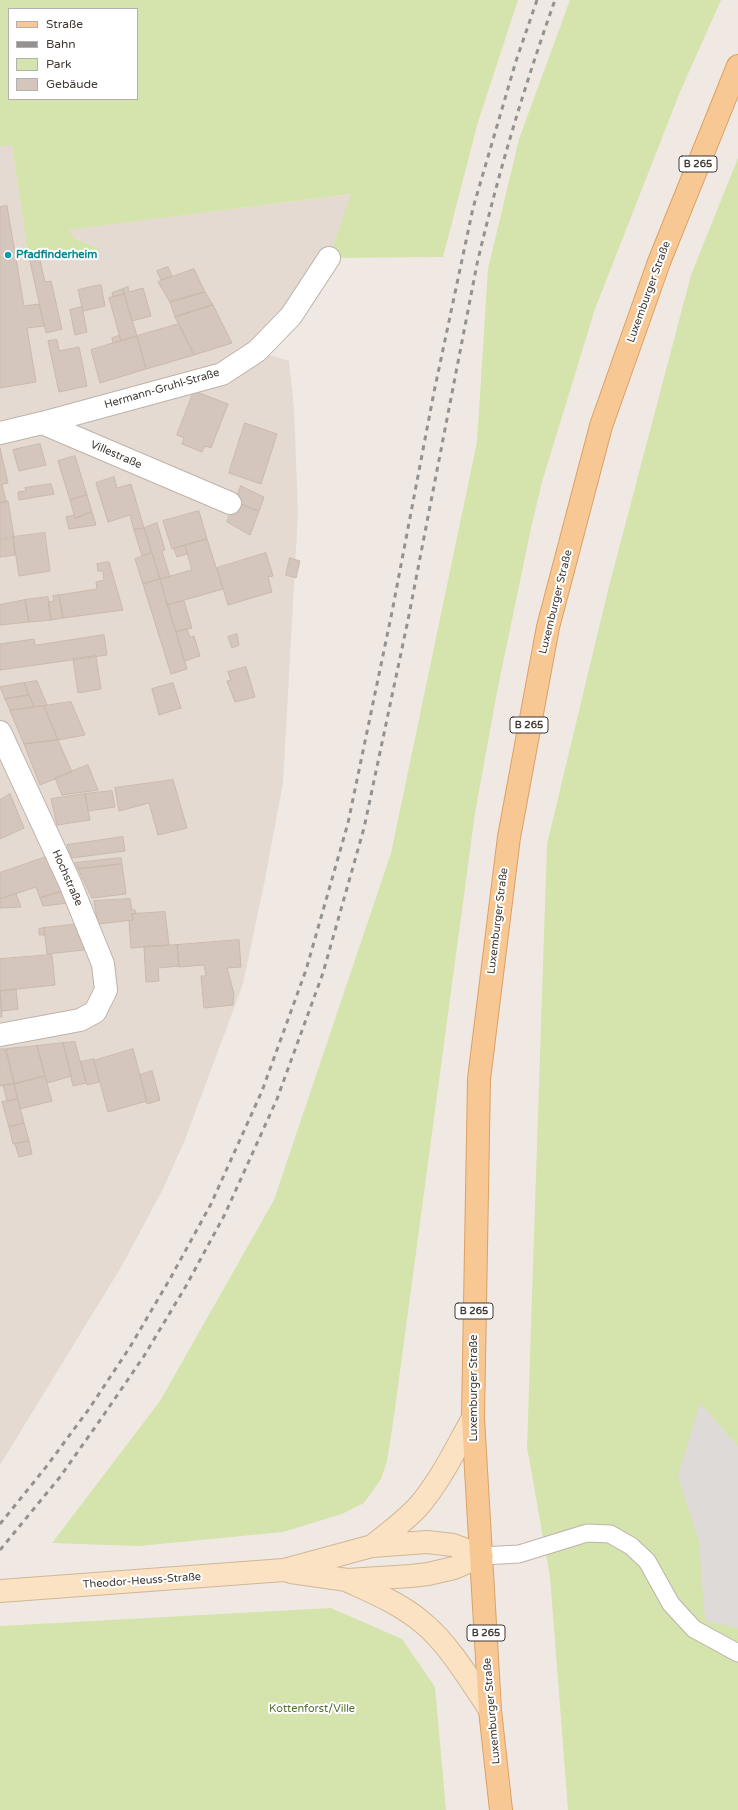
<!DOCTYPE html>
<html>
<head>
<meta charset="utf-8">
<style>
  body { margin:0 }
  #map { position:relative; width:738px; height:1810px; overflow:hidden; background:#f0e9e3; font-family:"Varela Round",sans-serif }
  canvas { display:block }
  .legend { position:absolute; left:8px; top:8px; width:130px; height:92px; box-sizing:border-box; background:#fff; border:1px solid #b3b0ad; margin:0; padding:5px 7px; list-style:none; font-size:12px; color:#413933 }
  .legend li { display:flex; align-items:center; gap:8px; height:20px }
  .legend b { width:20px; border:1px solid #b3b0ad }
</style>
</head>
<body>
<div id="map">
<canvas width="738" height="1810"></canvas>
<ul class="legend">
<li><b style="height:5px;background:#f8c894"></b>Straße</li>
<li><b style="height:5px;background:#929292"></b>Bahn</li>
<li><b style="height:11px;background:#d5e3ad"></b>Park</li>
<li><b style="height:11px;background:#d4c6bc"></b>Gebäude</li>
</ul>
</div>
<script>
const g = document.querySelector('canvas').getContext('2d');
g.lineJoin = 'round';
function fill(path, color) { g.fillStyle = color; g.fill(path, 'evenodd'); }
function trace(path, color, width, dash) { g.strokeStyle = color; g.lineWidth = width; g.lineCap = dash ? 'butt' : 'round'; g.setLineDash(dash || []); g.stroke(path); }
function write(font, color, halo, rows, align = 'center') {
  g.font = font + ' "Varela Round",sans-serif'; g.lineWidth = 4; g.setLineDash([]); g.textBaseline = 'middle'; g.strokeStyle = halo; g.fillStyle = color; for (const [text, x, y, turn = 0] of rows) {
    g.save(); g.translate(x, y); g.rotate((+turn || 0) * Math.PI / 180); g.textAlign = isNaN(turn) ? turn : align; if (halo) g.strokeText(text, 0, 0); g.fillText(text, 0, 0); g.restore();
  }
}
const residential = new Path2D(`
  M12,144L28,255L99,248L75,239L67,230L352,194L329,258L257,351L289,361L294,408L298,513L283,783L265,879L243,984L184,1142L163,1189L120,1269L0,1465V146Z`);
const green = new Path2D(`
  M0,0H518L478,122L443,257L329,258L351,194L68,230L75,239L101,249L28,255L12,145L0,146ZM9,9H137V99H9Z
  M570,0H721L680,92L595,309L542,482L531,528L497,692L475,813L394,1416L387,1461L381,1479L364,1503L342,1514L283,1532L139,1546L52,1543L160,1401L274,1200L391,853L477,442L488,269L519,139Z
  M738,158V1810H568L550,1577L527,1447L547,844L608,590L691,275Z
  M331,1608L402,1639L435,1687L446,1810H0V1626Z`);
const parking = new Path2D(`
  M700,1403L738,1446V1628L705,1621L699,1542L678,1476Z`);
const building = new Path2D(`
  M7,206L24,306L39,304L44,326L27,328L36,382L0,388V207Z
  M39,256L45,282L51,281L62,329L46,333L29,257Z
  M168,267L172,276L161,280L157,271Z
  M194,269L205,292L170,302L158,282Z
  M101,285L105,306L83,311L78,290Z
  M128,287L129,292L143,288L151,316L132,321L123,289Z
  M123,289L124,294L113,297L112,293Z
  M205,292L213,305L175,317L170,302Z
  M124,294L137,336L121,341L109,298Z
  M213,305L232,343L194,355L175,317Z
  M82,307L87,332L75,335L70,310Z
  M179,324L194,355L146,369L137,336Z
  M119,336L121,341L113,343L112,338Z
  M137,336L146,369L100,383L91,350Z
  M57,340L59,351L79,347L87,386L59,392L48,341Z
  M194,391L228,404L211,448L205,446L202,452L182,444L184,438L177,435Z
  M245,423L277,434L261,484L229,473Z
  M40,444L46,465L19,471L13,450Z
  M0,448L8,483L2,484L6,502L0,503Z
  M75,456L87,495L70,500L58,461Z
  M114,477L117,488L131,484L144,528L134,530L130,515L108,522L96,483Z
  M51,484L54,494L19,500L18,492L26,491L25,488Z
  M241,486L264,497L259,511L235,502Z
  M87,495L92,512L75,518L70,500Z
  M8,501L14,537L0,539V503Z
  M235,502L259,511L250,535L227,522Z
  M199,511L207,539L172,549L163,521Z
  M92,512L96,525L69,529L66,517L74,515L75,518Z
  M157,523L165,550L162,551L170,577L160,579L144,528Z
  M144,528L152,553L142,556L134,530Z
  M45,533L50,571L19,576L13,537Z
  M13,539L15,555L0,557V541Z
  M207,539L223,589L167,605L160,579L192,570L185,545Z
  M185,545L187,554L177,557L174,549Z
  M152,553L160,579L143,584L135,559Z
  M266,553L273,576L268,577L272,592L228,605L217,568Z
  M290,558L300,561L296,578L286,575Z
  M109,562L123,610L63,618L59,595L97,589L96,582L104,580L103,571H98L97,564Z
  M160,579L187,669L171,674L143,584Z
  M59,595L63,618L51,620L48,602L54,601L53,596Z
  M48,597L51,620L29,622L25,600Z
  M25,600L29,622L0,625V605Z
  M184,601L192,628L176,632L167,605Z
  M187,629L190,637L194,636L200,656L184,661L176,632Z
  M237,634L239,645L232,648L228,637Z
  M104,635L107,655L0,670V644L34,639L35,645Z
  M96,656L101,689L78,693L73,659Z
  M246,667L255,697L235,702L227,681L231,680L228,672Z
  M37,681L47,705L34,707L24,683Z
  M24,683L29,695L5,699L0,687Z
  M173,683L181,708L159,715L152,689Z
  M29,695L34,707L10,710L5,699Z
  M71,702L85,735L58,740L44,706Z
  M44,706L58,740L24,744L10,711Z
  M58,740L72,772L40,785L24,744Z
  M88,765L98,790L62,795L55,778Z
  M173,780L187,828L158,835L149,803L119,811L115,788Z
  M112,791L115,807L88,811L85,794Z
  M10,794L24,828L0,839V800Z
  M85,794L90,820L57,825L51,799Z
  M123,837L125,851L72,858L67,845Z
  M49,856L63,891L40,898L36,887L0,899V873Z
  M121,858L122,864L78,869L75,863Z
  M122,864L126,894L92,898L78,869Z
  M63,891L68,903L43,906L40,898Z
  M16,894L21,907L0,908V899Z
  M130,899L132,910H135L136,914H132L133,920L98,924L94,901Z
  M165,912L169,945L131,948L129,921L133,920L132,914Z
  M79,924L84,950L47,954L44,928Z
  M44,928L45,935H39V929Z
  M239,940L241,967L227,968L234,994L233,1005L204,1008L201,976H206L204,965L179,967L177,945Z
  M177,945L179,966L158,968L159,981L146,982L144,947Z
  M52,955L55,985L0,991V959Z
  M16,989L18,1009L2,1011L0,991Z
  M0,993L2,1017H0Z
  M75,1042L86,1083L73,1086L63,1043Z
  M63,1043L72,1076L47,1083L37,1046Z
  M37,1046L45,1076L15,1084L6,1049Z
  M0,1049H5L14,1084L0,1086Z
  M133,1049L147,1101L108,1112L94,1061Z
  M94,1059L99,1082L87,1085L81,1062Z
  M152,1071L160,1100L147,1104L140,1075Z
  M45,1076L52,1101L20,1109L14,1084Z
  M14,1084L18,1099L7,1101L3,1085Z
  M18,1099L24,1123L9,1127L2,1102Z
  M24,1123L29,1141L13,1144L9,1127Z
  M29,1141L32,1154L19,1157L15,1144Z`);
const service = new Path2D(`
  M482,1556L519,1554L587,1533L610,1534L631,1546L647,1561L671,1604L694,1629L738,1653`);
const minor = new Path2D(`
  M42,423L230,503
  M0,433L42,423L222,374L257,351L291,316L329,258
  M0,732L70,883L103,964L106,990L95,1012L80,1020L0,1035`);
const secondary = new Path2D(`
  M372,1546C388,1534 403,1522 417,1508C440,1482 456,1448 473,1418
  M291,1572L347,1580L411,1576L428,1574L454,1568L482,1556
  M348,1581C374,1593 401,1604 423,1623C448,1643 472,1683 490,1710
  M0,1591L284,1570L372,1546L427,1542L453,1545L482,1556`);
const primary = new Path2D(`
  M501,1810L490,1710L473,1418L479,1079L509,837L548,627L601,426L659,262L738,66`);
const rail = new Path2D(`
  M0,1524L46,1467L89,1409L130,1347L171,1277L211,1204L262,1091L306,970L348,823L392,612L434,392L473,208L516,61L537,0
  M0,1550L60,1477L103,1416L144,1356L186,1286L225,1214L277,1099L323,973L364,828L408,620L477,264C498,174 524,87 555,0`);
const markers = [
  [8,255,4,"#0f9aa8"]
];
const shields = [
  [698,164,38],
  [529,725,38],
  [474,1311,38],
  [486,1633,38]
];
const shieldNames = [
  ["B 265",698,164],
  ["B 265",529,725],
  ["B 265",474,1311],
  ["B 265",486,1633]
];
const cultureNames = [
  ["Pfadfinderheim",16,255]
];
const streetNames = [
  ["Luxemburger Straße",649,292,-70],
  ["Hermann-Gruhl-Straße",162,389,-16],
  ["Villestraße",116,455,23],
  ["Luxemburger Straße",556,602,-76],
  ["Hochstraße",67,878,66],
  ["Luxemburger Straße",498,921,-83],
  ["Luxemburger Straße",474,1388,-90],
  ["Theodor-Heuss-Straße",142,1581,-4],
  ["Luxemburger Straße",492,1711,-95]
];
const parkNames = [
  ["Kottenforst/Ville",312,1709]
];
fill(residential, '#e4dad1');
fill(green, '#d5e3ad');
fill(parking, '#dedad8');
fill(building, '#d4c6bc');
trace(building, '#cbb9ad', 1);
trace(service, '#beb2a9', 19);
trace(minor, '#beb2a9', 24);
trace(secondary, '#d1b697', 24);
trace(primary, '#dba165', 24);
trace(service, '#fff', 17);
trace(minor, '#fff', 22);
trace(secondary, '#fbe2c2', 22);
trace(primary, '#f8c894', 22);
trace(rail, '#929292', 3, [5, 5]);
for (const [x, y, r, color] of markers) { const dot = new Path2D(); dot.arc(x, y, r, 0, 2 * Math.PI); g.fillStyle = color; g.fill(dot); trace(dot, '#fff', 1.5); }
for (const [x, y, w] of shields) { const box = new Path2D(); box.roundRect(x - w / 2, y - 8, w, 16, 3); g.fillStyle = '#fff'; g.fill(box); trace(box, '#413933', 1); }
write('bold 10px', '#413933', null, shieldNames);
write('bold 11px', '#0d838f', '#fff', cultureNames, 'left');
write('11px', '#413933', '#fff', streetNames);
write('11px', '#526f2b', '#fff', parkNames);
</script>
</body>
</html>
